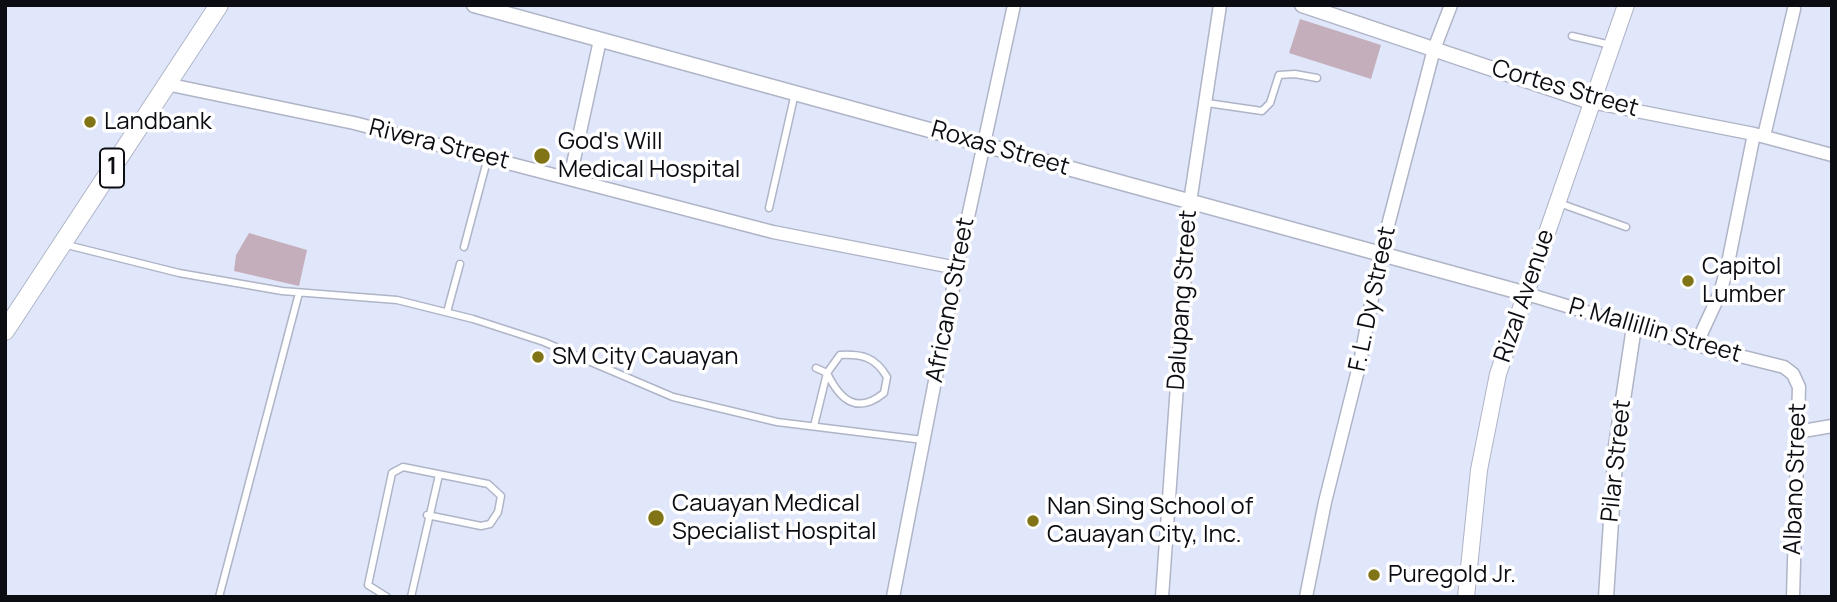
<!DOCTYPE html>
<html>
<head>
<meta charset="utf-8">
<style>
  body { margin:0 }
  #map { position:relative; width:1837px; height:602px; overflow:hidden; background:#e1e7fb; font-family:Manrope,sans-serif }
  canvas { display:block }
  .frame { position:absolute; inset:0; border:7px solid #0b0d13; pointer-events:none }
</style>
</head>
<body>
<div id="map">
<canvas width="1837" height="602"></canvas>
<div class="frame"></div>
</div>
<script>
const g = document.querySelector('canvas').getContext('2d');
g.lineJoin = 'round';
function fill(path, color) { g.fillStyle = color; g.fill(path, 'evenodd'); }
function trace(path, color, width, dash) { g.strokeStyle = color; g.lineWidth = width; g.lineCap = dash ? 'butt' : 'round'; g.setLineDash(dash || []); g.stroke(path); }
function write(font, color, halo, rows, align = 'center') {
  g.font = font + ' Manrope,sans-serif'; g.lineWidth = 7; g.setLineDash([]); g.textBaseline = 'middle'; g.strokeStyle = halo; g.fillStyle = color; for (const [text, x, y, turn = 0] of rows) {
    g.save(); g.translate(x, y); g.rotate((+turn || 0) * Math.PI / 180); g.textAlign = isNaN(turn) ? turn : align; if (halo) g.strokeText(text, 0, 0); g.fillText(text, 0, 0); g.restore();
  }
}
const green = new Path2D(`
  M1300,19L1381,45L1371,79L1289,53Z
  M249,233L307,250L299,286L234,271L236,255Z`);
const service = new Path2D(`
  M1572,36L1611,45
  M1207,103L1262,111L1270,103L1279,75L1295,74L1317,78
  M1559,203L1626,227
  M769,208L795,93
  M63,244L179,273L282,291L397,300L473,319L544,342L673,397L777,422L923,440
  M464,247L488,157
  M447,312L460,264
  M814,426L827,373L840,355C863,354 875,357 887,377L884,393C857,415 840,400 827,373L816,368
  M219,597L299,293
  M387,597L368,585L392,473L403,467L488,484L501,496L498,512L490,524L481,526L427,515
  M411,597L439,475`);
const minor = new Path2D(`
  M166,84L354,123L773,232L957,268
  M1591,102L1754,134L1832,155
  M1764,136L1794,9
  M570,178L600,40
  M1527,294L1696,345L1784,367L1793,374L1799,387L1793,597
  M1696,345L1720,293L1727,268L1754,134
  M1797,432L1832,426
  M893,597L957,268L1014,5
  M1162,597L1190,202L1220,5
  M1306,597L1325,502L1360,362L1380,256L1434,49L1451,5`);
const tertiary = new Path2D(`
  M474,5L1527,294
  M1302,5L1591,102
  M1606,597L1616,446L1634,327`);
const secondary = new Path2D(`
  M1466,597L1479,470L1498,374L1626,5`);
const primary = new Path2D(`
  M5,331L219,5`);
const markers = [
  [90,122,7,"#807417"],
  [542,156,9,"#807417"],
  [1688,281,7,"#807417"],
  [538,357,7,"#807417"],
  [656,518,9,"#807417"],
  [1033,521,7,"#807417"],
  [1374,575,7,"#807417"]
];
const shields = [
  [112,168,24]
];
const shieldNames = [
  ["1",112,168]
];
const streetNames = [
  ["Cortes Street",1565,89,16],
  ["Rivera Street",439,145,14],
  ["Roxas Street",1000,149,16],
  ["Rizal Avenue",1525,296,-71],
  ["F. L. Dy Street",1373,299,-78],
  ["Africano Street",951,300,-79],
  ["Dalupang Street",1183,300,-86],
  ["P. Mallillin Street",1655,331,16],
  ["Pilar Street",1617,461,-84],
  ["Albano Street",1796,479,-88]
];
const poiNames = [
  ["Landbank",104,122],
  ["God's Will",558,142],
  ["Medical Hospital",558,170],
  ["Capitol",1702,267],
  ["Lumber",1702,295],
  ["SM City Cauayan",552,357],
  ["Cauayan Medical",672,504],
  ["Specialist Hospital",672,532],
  ["Nan Sing School of",1047,507],
  ["Cauayan City, Inc.",1047,535],
  ["Puregold Jr.",1388,575]
];
fill(green, '#c4aebb');
trace(service, '#afb4c7', 9);
trace(minor, '#afb4c7', 15);
trace(tertiary, '#afb4c7', 17);
trace(secondary, '#afb4c7', 18);
trace(primary, '#afb4c7', 20);
trace(service, '#fff', 6);
trace(minor, '#fff', 12);
trace(tertiary, '#fff', 14);
trace(secondary, '#fff', 16);
trace(primary, '#fff', 18);
for (const [x, y, r, color] of markers) { const dot = new Path2D(); dot.arc(x, y, r, 0, 2 * Math.PI); g.fillStyle = color; g.fill(dot); trace(dot, '#fff', 2.5); }
for (const [x, y, w] of shields) { const box = new Path2D(); box.roundRect(x - w / 2, y - 19.5, w, 39, 5); g.fillStyle = '#fff'; g.fill(box); trace(box, '#0b0d13', 2); }
write('bold 23px', '#0b0d13', null, shieldNames);
write('24px', '#0b0d13', '#fff', streetNames);
write('24px', '#0b0d13', '#fff', poiNames, 'left');
</script>
</body>
</html>
